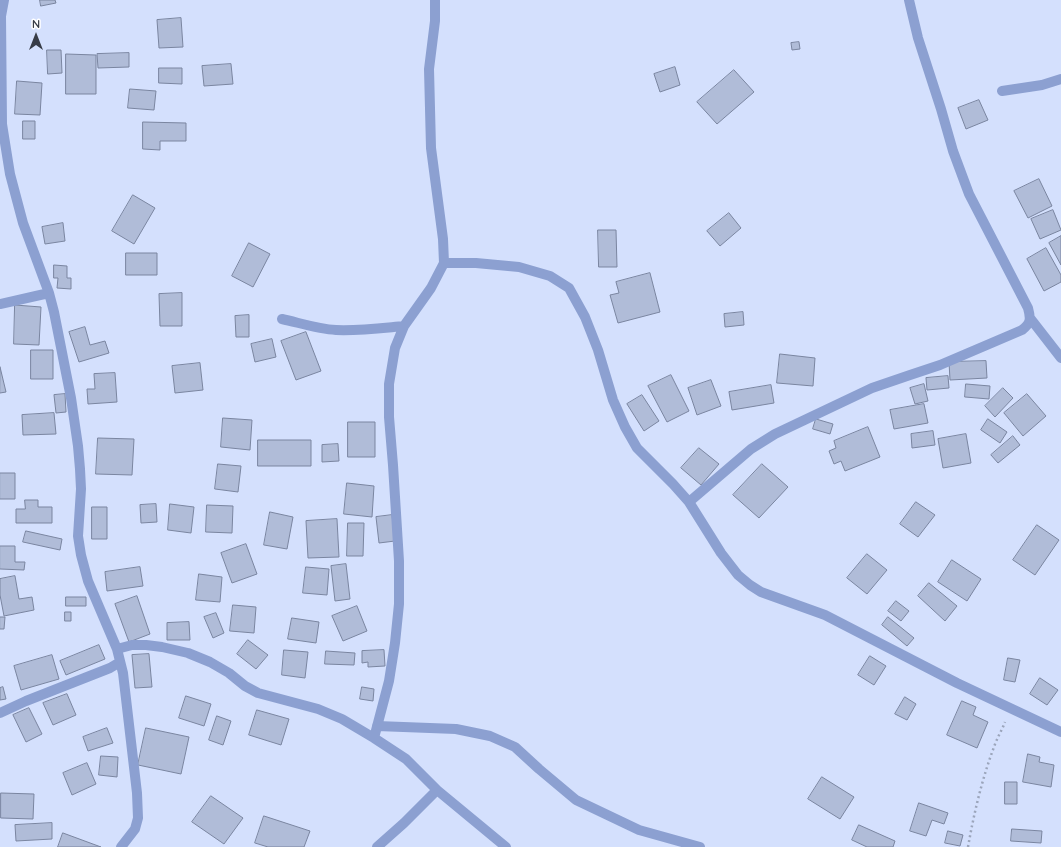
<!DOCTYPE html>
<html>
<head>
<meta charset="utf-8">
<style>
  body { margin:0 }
  #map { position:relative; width:1061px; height:847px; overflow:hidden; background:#d4e0fd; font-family:Quicksand,sans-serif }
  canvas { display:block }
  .north { position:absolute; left:16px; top:16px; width:40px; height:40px; -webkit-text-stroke:3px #fff; paint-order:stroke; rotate:0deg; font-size:11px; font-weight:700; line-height:16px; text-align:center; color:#373c47 }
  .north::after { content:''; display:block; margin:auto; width:14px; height:18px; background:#373c47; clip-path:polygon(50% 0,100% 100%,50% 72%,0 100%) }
</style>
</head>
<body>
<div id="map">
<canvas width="1061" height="847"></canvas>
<div class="north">N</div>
</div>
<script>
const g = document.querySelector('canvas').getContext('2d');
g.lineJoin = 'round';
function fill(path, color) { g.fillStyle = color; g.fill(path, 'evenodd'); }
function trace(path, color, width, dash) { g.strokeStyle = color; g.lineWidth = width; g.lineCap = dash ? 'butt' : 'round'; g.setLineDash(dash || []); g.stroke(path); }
const building = new Path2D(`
  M40,0H55L56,3L41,6Z
  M181,18L183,47L159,48L157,20Z
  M799,42L800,49L792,50L791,43Z
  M47,50H61L62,73L48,74Z
  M129,53V67L98,68L97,54Z
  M66,54L96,55V94H66Z
  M231,64L233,84L204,86L202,66Z
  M675,67L680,85L660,92L654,74Z
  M159,68H182V84L159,83Z
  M734,70L754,92L717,124L697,102Z
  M17,81L42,83L40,115L15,114Z
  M130,89L156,91L154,110L128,108Z
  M979,100L988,120L966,129L958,108Z
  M23,121H35V139H23Z
  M143,122L186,123V141H160V150L143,149Z
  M1039,179L1052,206L1028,218L1014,191Z
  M133,195L155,208L134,244L112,231Z
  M1053,210L1061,230L1040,239L1031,219Z
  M729,213L741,228L720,246L707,231Z
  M63,223L65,241L45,244L42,227Z
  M598,230H616L617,267H599Z
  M1061,236V265L1049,243Z
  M249,243L270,254L253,287L232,276Z
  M1046,248L1061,275V282L1044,291L1027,259Z
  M126,253H157V275H126Z
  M54,265L67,266V278H71V289L57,288L58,278H54Z
  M650,273L660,312L618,323L610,295L619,293L616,282Z
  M182,293V326H160L159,294Z
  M15,305L41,307L39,345L14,344Z
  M743,312L744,325L725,327L724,314Z
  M249,315V337H236L235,316Z
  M85,327L90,345L105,341L109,353L79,362L69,332Z
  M306,332L321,371L296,380L281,341Z
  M272,339L276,357L255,362L251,344Z
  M31,350H53V379H31Z
  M780,354L815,358L813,386L777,383Z
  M986,361L987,378L950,380L949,362Z
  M200,363L203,390L175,393L172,366Z
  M0,367L6,392L0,393Z
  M115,373L117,402L88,404L87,389H95L94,374Z
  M671,375L689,411L667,422L648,386Z
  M948,376L949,388L927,390L926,378Z
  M711,380L721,406L697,415L688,388Z
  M924,384L928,401L915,404L910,388Z
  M966,384L990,386L989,399L965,397Z
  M771,385L774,403L732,410L729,392Z
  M1003,388L1013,398L995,417L985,406Z
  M65,394L66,412L56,413L54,395Z
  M1027,394L1046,416L1023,436L1004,413Z
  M642,395L659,421L644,431L627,404Z
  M924,404L928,423L894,429L890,410Z
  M54,413L56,434L23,435L22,415Z
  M223,418L252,420L250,450L221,447Z
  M816,419L833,424L830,434L813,429Z
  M988,419L1007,432L1000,443L981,430Z
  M348,422H375V457H348Z
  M868,427L880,457L845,471L841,461L834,464L829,451L836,448L834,441Z
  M933,431L935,445L912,448L911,434Z
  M966,434L971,463L943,468L938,439Z
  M1013,436L1020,445L998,463L991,455Z
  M98,438L134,439L132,475L96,474Z
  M258,440H311V466H258Z
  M338,444L339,461L322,462V445Z
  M699,448L719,464L701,485L681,468Z
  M218,464L241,466L238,492L215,489Z
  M762,464L788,487L759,518L733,495Z
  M0,473H15V499H0Z
  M347,483L374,486L372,517L344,514Z
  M25,500H38V507H52V523H16V509H25Z
  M916,502L935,515L918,537L900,524Z
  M156,504L157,522L141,523L140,505Z
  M170,504L194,507L191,533L168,530Z
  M207,505L233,506L232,533L206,532Z
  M92,507H107V539H92Z
  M270,512L293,517L287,549L264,545Z
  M392,515L395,541L379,543L376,517Z
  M337,519L339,557L308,558L306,521Z
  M348,523H364L363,556H347Z
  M1037,525L1059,540L1035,575L1013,560Z
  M26,531L62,539L60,550L23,542Z
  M246,544L257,574L232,583L221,553Z
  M0,546H15V562H25L24,570L0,569Z
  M867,554L887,570L867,594L847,578Z
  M952,560L981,579L967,601L938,582Z
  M346,564L350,599L335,601L331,566Z
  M140,567L143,586L107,591L105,572Z
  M306,567L329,569L327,595L303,593Z
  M199,574L222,577L220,602L196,600Z
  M15,576L19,599L32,597L34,610L4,616L0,595V579Z
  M929,583L957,606L945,621L918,596Z
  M137,596L150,634L129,642L115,604Z
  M66,597H86V606H66Z
  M896,601L909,611L901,621L888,611Z
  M233,605L256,607L254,633L230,631Z
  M357,606L367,631L343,641L332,616Z
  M65,612H71V621H65Z
  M216,613L224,633L213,638L204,617Z
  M0,617H5L4,629H0Z
  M888,617L914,638L907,646L882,625Z
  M292,618L319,622L316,643L288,639Z
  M189,622L190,640H167V623Z
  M248,640L268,655L256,669L237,654Z
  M99,645L105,659L66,675L60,661Z
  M284,650L308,652L305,678L282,675Z
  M384,650L385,666L368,667V662L362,663V651Z
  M326,651L355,653L354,665L325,664Z
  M149,654L152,687L135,688L132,655Z
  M52,655L59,679L21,690L14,666Z
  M870,656L886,666L874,685L858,675Z
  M1008,658L1020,660L1015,682L1004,680Z
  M1040,678L1058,690L1047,705L1030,694Z
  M3,687L6,699L0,700V688Z
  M362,687L374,689L373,701L360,699Z
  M67,694L76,715L53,725L43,703Z
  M186,696L211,704L204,726L179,718Z
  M905,697L916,704L907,720L895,714Z
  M962,701L976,707L973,715L988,722L977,748L947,735Z
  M29,708L42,734L26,742L13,715Z
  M257,710L289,719L281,745L249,735Z
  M217,716L231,721L223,745L209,740Z
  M107,728L113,743L88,751L83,737Z
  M146,728L189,737L181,774L138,765Z
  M1028,754L1040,757L1039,762L1054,765L1051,787L1023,782Z
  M101,756L118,757L117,777L99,775Z
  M87,763L96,784L72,795L63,773Z
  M822,777L854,797L840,819L808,799Z
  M1005,782H1017V804H1005Z
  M1,793L34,794L33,819L1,818Z
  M211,796L243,818L224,844L192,822Z
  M919,803L948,813L944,824L932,820L926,836L910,831Z
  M264,816L310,831L304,847H268L255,843Z
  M52,823V839L16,841L15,825Z
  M859,825L895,841L893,847H867L852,840Z
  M1012,829L1042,831L1041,843L1011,841Z
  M948,831L963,835L960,846L945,843Z
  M63,833L101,847H58Z`);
const path = new Path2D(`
  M968,847C974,813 982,779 994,747C997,738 1002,730 1005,722`);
const minor = new Path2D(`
  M4,0L1,16L2,124L10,174L23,223L49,293L54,312L71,398L78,446L80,469L81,489L78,536L81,555L88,581L117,649L123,673L137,793L138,818L135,829L121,847
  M1002,91L1042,85L1061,79
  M444,263H476L519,267L550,276L569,288L585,317L598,350L613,400L625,427L637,448L673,484L689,502L721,553L738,575L750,585L761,592L825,615L957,683L1061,732
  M0,304L49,293
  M1030,318L1061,358
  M282,319C300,323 318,329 336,330C359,331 382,328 404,326
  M689,502L751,449L775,434L872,388L910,375L940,365L1022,330C1031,323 1031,319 1028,308L969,194L953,151L941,109L918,38L909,0
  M117,649L132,645H146L162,647L188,653L210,662L229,673L245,686L258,693L318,709L342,719L374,738L406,759L437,790L506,847
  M0,713L26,701L110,668L120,662
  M377,726L456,729L490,736L515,747L539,769L576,800L639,830L700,847
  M374,738L389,681L395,643L399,604V561L393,465L389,417V384L395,348L404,326L431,288L444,263L443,239L431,148L429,69L435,21V0
  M377,847L404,823L437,790`);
fill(building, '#b0bcd8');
trace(building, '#7a85a0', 1);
trace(path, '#9ba5bb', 2.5, [2, 3]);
trace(minor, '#8ca0d1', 10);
</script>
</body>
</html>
